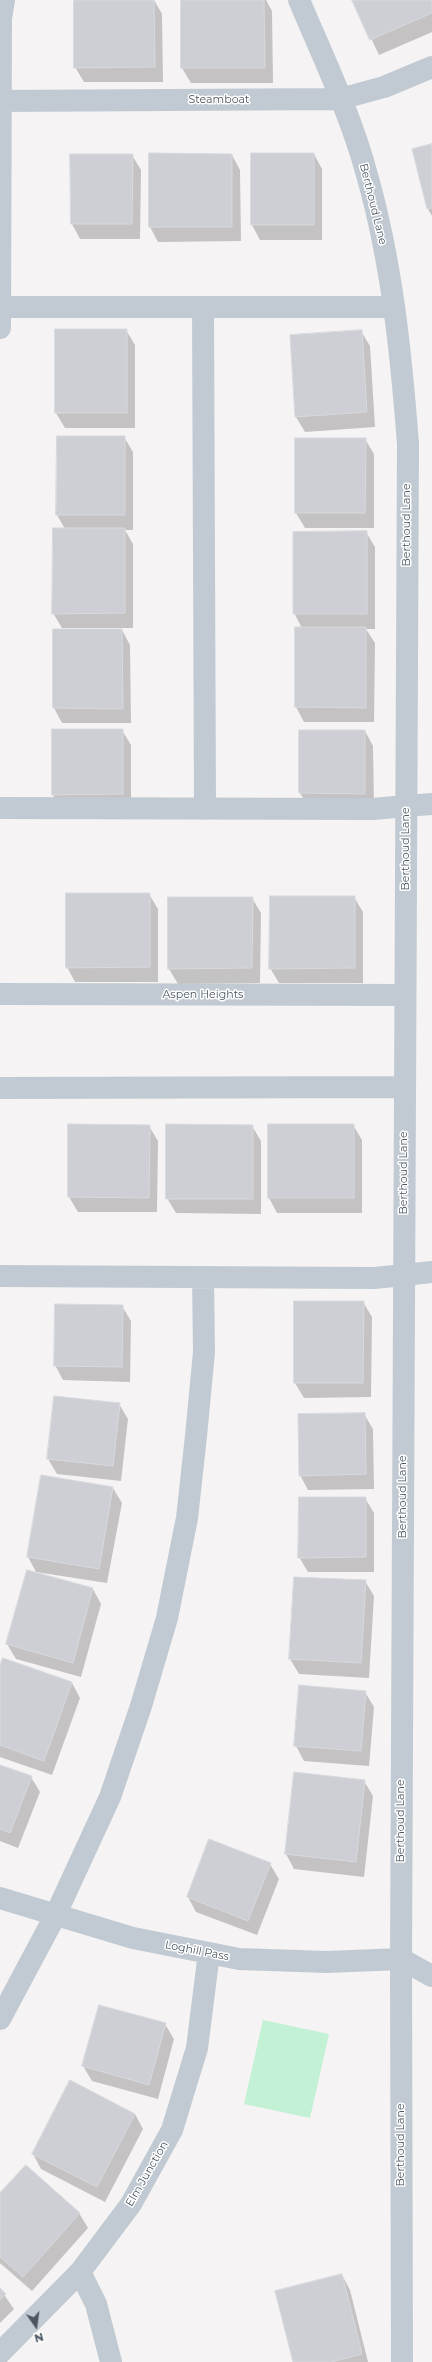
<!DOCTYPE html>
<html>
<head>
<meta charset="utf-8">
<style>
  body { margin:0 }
  #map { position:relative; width:432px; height:2362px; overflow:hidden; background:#f5f3f3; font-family:Montserrat,sans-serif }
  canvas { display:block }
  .north { position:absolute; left:16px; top:2306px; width:40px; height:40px; -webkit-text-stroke:3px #fff; paint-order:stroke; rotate:166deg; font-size:11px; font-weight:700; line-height:16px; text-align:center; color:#4a5661 }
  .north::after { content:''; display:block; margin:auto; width:14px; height:18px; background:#4a5661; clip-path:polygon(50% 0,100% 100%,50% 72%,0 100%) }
</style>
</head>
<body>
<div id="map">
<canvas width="432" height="2362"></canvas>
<div class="north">N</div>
</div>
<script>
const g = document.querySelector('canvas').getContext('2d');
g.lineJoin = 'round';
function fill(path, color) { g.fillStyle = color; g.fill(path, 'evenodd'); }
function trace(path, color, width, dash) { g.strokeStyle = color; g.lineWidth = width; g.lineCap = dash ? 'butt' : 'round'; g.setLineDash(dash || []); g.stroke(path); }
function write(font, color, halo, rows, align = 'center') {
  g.font = font + ' Montserrat,sans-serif'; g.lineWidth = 3; g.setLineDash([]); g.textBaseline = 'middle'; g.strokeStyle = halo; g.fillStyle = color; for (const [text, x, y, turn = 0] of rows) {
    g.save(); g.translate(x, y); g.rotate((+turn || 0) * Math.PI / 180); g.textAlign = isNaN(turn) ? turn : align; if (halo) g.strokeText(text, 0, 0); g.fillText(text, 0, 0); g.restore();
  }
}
const green = new Path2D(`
  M263,2020L329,2034L310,2118L244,2104Z`);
const shadow = new Path2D(`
  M75,0H154L162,14L163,82H84L75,67Z
  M182,0H266L272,11L273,83H191L182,68Z
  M353,0H432V32L379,55Z
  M432,145V216L428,209Z
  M252,154H314L322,169V240H260L252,225Z
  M132,155L141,170L140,239H80L72,224Z
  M232,155L240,170L241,241L158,242L150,227Z
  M126,330L135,345V428H65L56,413Z
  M361,331L370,346L375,427L305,432L296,417L291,336Z
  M124,437L133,452V530H125L133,544V628H62L53,613L65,529L57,515Z
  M296,439H365L374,454V528H305L296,513Z
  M366,532L375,547V629H366L375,643L374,722H304L296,707V628H302L294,613Z
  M122,630L130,645L131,723H62L54,708Z
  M122,730L131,745V809L61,810L53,795Z
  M300,731H365L373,746L374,808H309L300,793Z
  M149,894L158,909V982H75L67,967Z
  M354,897L363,912V983H279L270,968Z
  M252,898L261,913L260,983L178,984L169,969Z
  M69,1125L149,1126L158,1141L157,1212H78L69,1197Z
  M269,1125H353L362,1140V1213H277L269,1198Z
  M252,1126L261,1141V1214L176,1213L167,1198Z
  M363,1302L372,1317L371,1397L304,1398L295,1383Z
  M122,1306L131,1321L130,1382L63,1380L55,1365Z
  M119,1404L128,1419L121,1481L57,1474L48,1459Z
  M364,1414L373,1429L374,1489L308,1490L300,1475Z
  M42,1476L113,1488L122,1503L107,1583L36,1572L28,1557Z
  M365,1498L374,1513V1572H308L299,1557Z
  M365,1581L374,1596L369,1678L299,1674L290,1659Z
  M93,1589L101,1604L81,1677L16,1659L7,1644Z
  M0,1668L72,1683L80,1698L52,1775L0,1757Z
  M365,1692L374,1707L369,1766L304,1761L296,1746Z
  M0,1766L31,1777L40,1792L18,1848L0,1841Z
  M295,1773L364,1781L373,1796L364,1877L294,1869L286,1854Z
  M270,1864L279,1879L257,1935L196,1912L188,1897Z
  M165,2024L174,2039L158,2099L92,2081L83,2066Z
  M135,2114L143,2129L105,2202L41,2169L33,2154Z
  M0,2194L79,2213L88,2228L32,2291L0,2263Z
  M342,2275L350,2290L368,2362H294Z
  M0,2289L14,2309L0,2323Z`);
const building = new Path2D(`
  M74,0H154L155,67L74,68Z
  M181,0H264L265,68H181Z
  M352,0H432V13L370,40Z
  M432,144V208L427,209L412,149Z
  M149,153L232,154V227H149Z
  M251,153H314V225H251Z
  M70,154H133L132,224H71Z
  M55,329H127V413H55Z
  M362,330L367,412L295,417L290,335Z
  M57,436H125V515H56Z
  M295,438H366L365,513H295Z
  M53,528H125V613L52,614Z
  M367,531V614H293V532Z
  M295,627H366V708L295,707Z
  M53,629H122L123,709L53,708Z
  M52,729H123V794L52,795Z
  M299,730H365V794L299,793Z
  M66,893H150V967L66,968Z
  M270,896H355V968L269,969Z
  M168,897H253L252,968L168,969Z
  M68,1124L150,1125L149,1198L68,1197Z
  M166,1124L253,1125V1199H166Z
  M268,1124H354V1198H268Z
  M294,1301H364L363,1383H294Z
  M55,1304L123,1305L122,1367L54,1366Z
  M54,1396L120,1403L113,1466L47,1459Z
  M365,1413L366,1474L299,1476L298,1414Z
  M41,1475L113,1487L99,1569L27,1557Z
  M299,1497H366V1557L298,1558Z
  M27,1570L93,1588L73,1663L6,1644Z
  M294,1577L366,1580L361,1663L289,1659Z
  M3,1658L72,1682L44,1761L0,1745V1665Z
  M299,1685L366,1691L361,1751L294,1746Z
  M0,1765L32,1776L10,1833L0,1829Z
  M294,1772L365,1780L356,1862L285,1854Z
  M209,1839L271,1863L248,1921L187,1897Z
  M99,2005L166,2023L149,2085L82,2066Z
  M70,2080L135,2114L97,2187L32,2154Z
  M26,2165L80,2213L23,2277L0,2257V2193Z
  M342,2274L362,2354L331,2362H293L275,2291Z
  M0,2288L6,2294L0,2300Z`);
const lane = new Path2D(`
  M0,307H394
  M203,307L205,809
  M0,808L373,809L406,806
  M0,1276L374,1278L404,1275
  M0,2019L55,1916L110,1797L141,1706L167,1618L187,1518L196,1436L204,1352L203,1277
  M80,2272L96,2304L111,2362`);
const street = new Path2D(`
  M299,0C323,57 351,115 367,175C392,263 401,353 408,444L401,1959L402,2362
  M0,101L340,99L384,87L432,67
  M0,328L1,19L4,0
  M406,806L432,804
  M0,994L405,995
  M0,1088L405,1087
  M404,1275L432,1272
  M0,1898L133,1938L209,1953L239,1959L327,1962L401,1959L432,1976
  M0,2353L80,2272L131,2204L172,2130L197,2048L209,1953`);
const streetNames = [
  ["Steamboat",219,100],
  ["Berthoud Lane",373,204,76],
  ["Berthoud Lane",407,525,-90],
  ["Berthoud Lane",406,849,-90],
  ["Aspen Heights",203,995],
  ["Berthoud Lane",404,1173,-90],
  ["Berthoud Lane",403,1497,-90],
  ["Berthoud Lane",401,1821,-90],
  ["Loghill Pass",197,1951,11],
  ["Berthoud Lane",401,2145,-90],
  ["Elm Junction",147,2174,-60]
];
fill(green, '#c3f1d5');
fill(shadow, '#0003');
fill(building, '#cdcfd5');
trace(building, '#d7d9de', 1);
trace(lane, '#c1cad2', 22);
trace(street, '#c1cad2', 22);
write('11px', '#4a5661', '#fff', streetNames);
</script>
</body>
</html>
